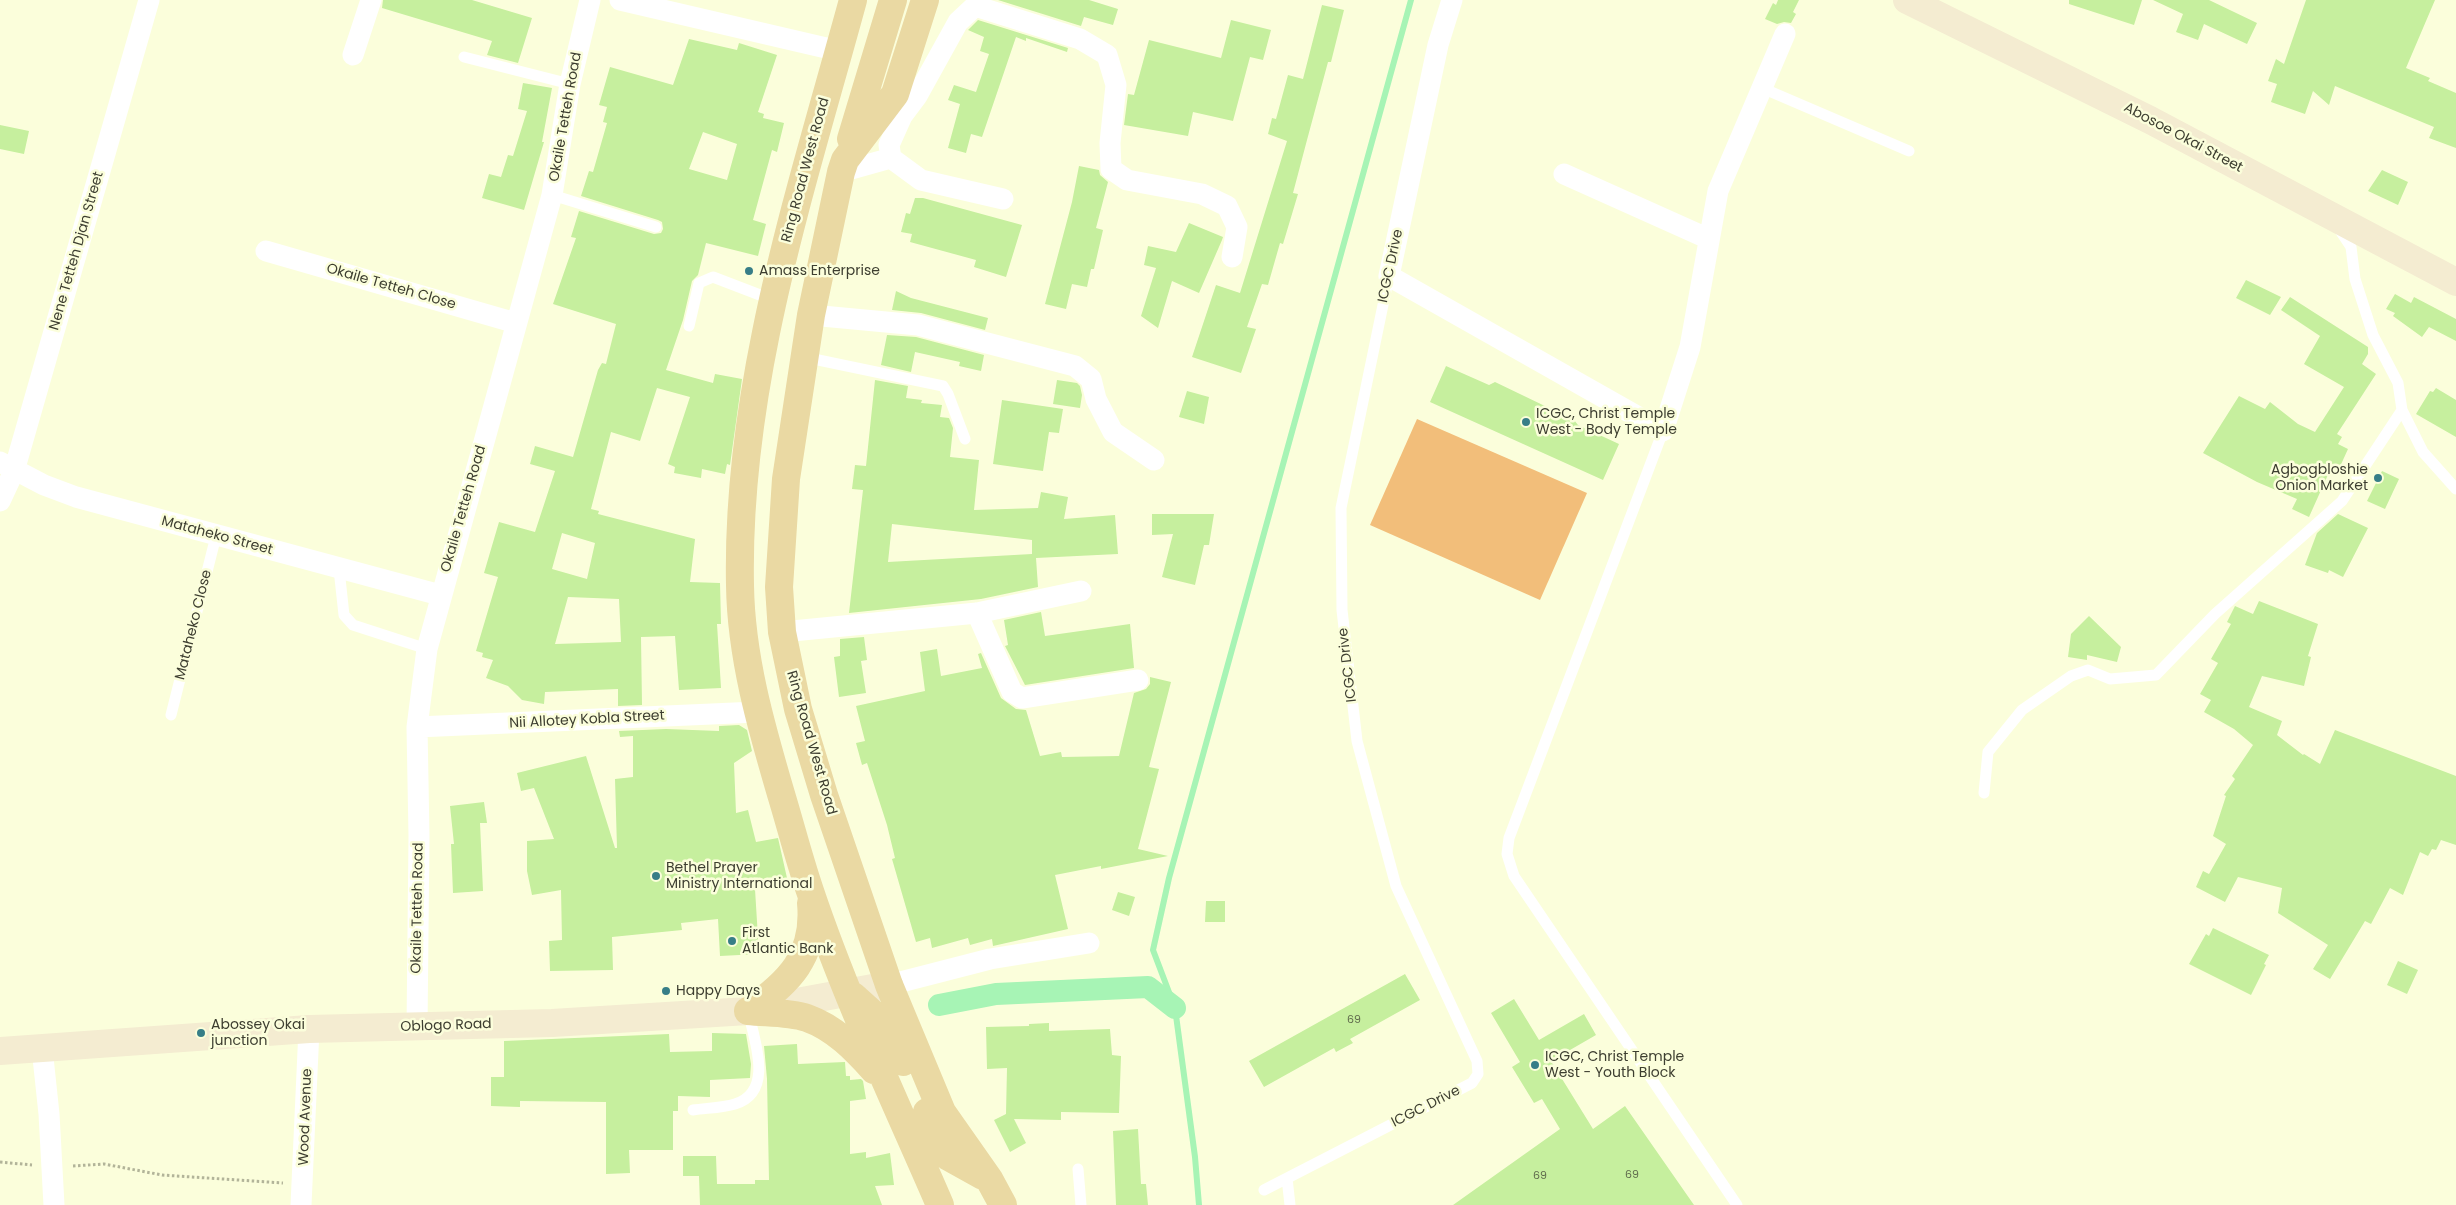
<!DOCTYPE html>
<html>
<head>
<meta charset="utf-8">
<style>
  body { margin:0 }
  canvas { display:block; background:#fbfedb }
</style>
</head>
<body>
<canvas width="2456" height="1205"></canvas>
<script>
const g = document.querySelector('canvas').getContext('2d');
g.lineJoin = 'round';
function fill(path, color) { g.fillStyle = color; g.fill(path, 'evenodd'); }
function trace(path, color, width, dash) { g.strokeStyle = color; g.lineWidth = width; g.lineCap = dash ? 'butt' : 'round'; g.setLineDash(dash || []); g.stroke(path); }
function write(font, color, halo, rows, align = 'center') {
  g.font = font + ' Poppins,sans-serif'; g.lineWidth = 5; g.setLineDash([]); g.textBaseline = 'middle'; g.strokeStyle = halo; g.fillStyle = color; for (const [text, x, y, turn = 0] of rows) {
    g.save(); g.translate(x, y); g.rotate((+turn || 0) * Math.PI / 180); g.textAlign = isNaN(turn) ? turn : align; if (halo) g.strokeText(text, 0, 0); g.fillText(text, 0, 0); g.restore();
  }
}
const green = new Path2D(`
  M1417,419L1587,493L1540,600L1370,525Z`);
const stream = new Path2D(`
  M1199,1205L1195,1157L1175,1008L1153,950L1169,878L1411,0`);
const canal = new Path2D(`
  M939,1005L996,994L1148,987L1175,1008`);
const building = new Path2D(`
  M383,0H472L532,18L518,63L487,55L492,41L382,8Z
  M998,0H1089L1118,9L1113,25L1084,17L1081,26Z
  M1778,0H1799L1793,12L1796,14L1791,23L1784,22L1777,24L1765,19L1773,3L1776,5Z
  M2069,0H2142L2134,25L2069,4Z
  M2153,0H2209L2257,23L2247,44L2204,24L2198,40L2176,32L2183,14Z
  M2306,0H2435L2406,68L2430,78L2428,81L2456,93V148L2429,138L2434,127L2335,86L2329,105L2313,91L2305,114L2271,102L2277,84L2268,81L2276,59L2284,64Z
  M1322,5L1344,10L1331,62H1328L1307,140L1293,193L1298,194L1283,244L1280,243L1268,285L1262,284L1247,327L1256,329L1241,373L1192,357L1216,285L1240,293L1287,141L1268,134L1272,118L1276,119L1288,75L1303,79Z
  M978,20L1068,48L1067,52L1026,38V41L1016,37L982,137L971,134L966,153L948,148L960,104L948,100L954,85L976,92L989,54L980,51L984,37L968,30Z
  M1231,20L1271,30L1263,60L1250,57L1233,121L1193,112L1188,136L1124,125L1128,94L1134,95L1149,40L1221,58Z
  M689,39L737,50L739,43L777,55L758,112L764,114L763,118L784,123L777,152L772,150L753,220L766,224L758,256L706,243L698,275L692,281L683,320L666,370L713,383L715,374L742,379L730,465L727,464L725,474L702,469L701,478L674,473L675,467L668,464L690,397L657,388L640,441L611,432L591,509L599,511L598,514L695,539L690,582L720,583L721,624H717L721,688L679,690L675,636L641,637L642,705L618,706V689L545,692L544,704L522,700L508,686L486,678L493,660L482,657L483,653L476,651L498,577L484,573L499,522L535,532L555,471L530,464L535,446L573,457L598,370L602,363L606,364L616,324L553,304L576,238L571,237L579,211L654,234L661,233L663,229L662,222L658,220L581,196L589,171L593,172L607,123L603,122L607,107L599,105L610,67L673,85ZM703,132L737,144L727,180L689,169ZM562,533L595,543L587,579L552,569ZM568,597L619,599L621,642L555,644Z
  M523,83L552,88L542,142H544L524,210L482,198L489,174L501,177L508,155L513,156L527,111L518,109Z
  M0,125L29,131L24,154L0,149Z
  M1079,166L1099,170L1100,175L1108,182L1096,228L1103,230L1094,269H1091L1087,287L1072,284L1066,309L1045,304L1072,202Z
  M2382,170L2408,182L2398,205L2368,191Z
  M915,198H923L1022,225L1006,277L974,267L976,260L910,242L912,234L901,232L906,213L910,214Z
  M1189,223L1223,237L1222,240L1199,293L1172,281L1158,328L1141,316L1156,268L1144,265L1148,246L1176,252Z
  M2246,280L2281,297L2270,315L2236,298Z
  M896,291L911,298L988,318L985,330L921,313L892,310Z
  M2395,294L2411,303L2414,297L2456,319V341L2429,327L2422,337L2393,316L2395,313L2386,309Z
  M2290,297L2368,347V354L2362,364L2376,374L2337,434L2342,437L2338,444L2348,449L2338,471L2331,468L2309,517L2292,509L2297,499L2257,482L2203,453L2239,396L2265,409L2270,402L2298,424L2315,432L2344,387L2304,364L2320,336L2281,310Z
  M887,335L916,337L984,355L981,371L959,366L960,362L915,352L911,372L881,365Z
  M1446,366L1489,385L1495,382L1574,420L1578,425L1619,444L1603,480L1430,402Z
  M875,380L908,386L906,398L922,400L921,403L942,405L940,417L949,418L953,428L950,457L979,460L974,510L1038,508L1041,492L1068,497L1064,519L1115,515L1118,554L1036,558L1038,587L981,599L849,613L863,490L852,489L855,465L866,466ZM892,524L1032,540V554L888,562Z
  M1057,380L1077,383L1080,386L1082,395L1080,408L1053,404Z
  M2436,388L2456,400V437L2416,414L2430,391L2433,392Z
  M1187,391L1209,397L1204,424L1179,417Z
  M1002,400L1063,409L1059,433L1049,432L1043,471L993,464Z
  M2382,471L2399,479L2385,509L2367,501Z
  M1152,514H1214L1209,545H1204L1195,585L1162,577L1173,534L1152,535Z
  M2338,514L2368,528L2343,577L2329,570L2328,573L2305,565L2317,533Z
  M2259,601L2318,624L2308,656L2311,657L2304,686L2262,676L2249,707L2282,721L2277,735L2303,755L2304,754L2320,764L2335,730L2456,776V845L2441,840L2436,850L2432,849L2428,856L2420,852L2403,895L2390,888L2371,924L2365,921L2330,979L2313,969L2328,945L2278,913L2282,888L2238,877L2225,902L2196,887L2203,871L2209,874L2226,844L2213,836L2226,796L2224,795L2235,779L2232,776L2253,745L2234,729L2204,712L2211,700L2200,694L2218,663L2211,659L2231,624L2227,622L2235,606L2253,614Z
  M1041,612L1045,636L1130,624L1134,668L1025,685L1005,646L1008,645L1004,620Z
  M2089,616L2121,647L2117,662L2087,655V660L2068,657L2071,634Z
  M864,637L867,660L861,661L866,693L839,697L834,657L840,656V639Z
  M937,649L941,676L982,668L978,654L981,653L1001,698L1016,709L1026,710L1040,756L1061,752L1062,757L1119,756L1134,693L1146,689L1150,684V677L1171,682L1149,767L1159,769L1138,849L1168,856L1101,869V866L1055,875L1068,929L993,946L992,939L970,945L968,938L932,948L930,938L916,942L892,859L895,858L887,825L867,763L862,765L856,743L865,741L856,706L925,691L920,652Z
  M739,725L747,730L752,751L734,763L736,813L748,810L756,842L778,838L787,878L774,880L775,884L755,889L759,954L720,956L718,919L681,923L682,930L612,937L613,970L550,971L549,941L562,940L561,890L532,895L527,871V841L554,839L534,788L521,791L517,773L586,756L615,848H617L615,779L633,777V736L620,737L619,731L666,729L719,731V726Z
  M484,802L487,823H480L483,891L453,893L451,844H454L450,806Z
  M1118,892L1135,897L1129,916L1112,910Z
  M1206,901H1225V922H1205Z
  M2213,928L2269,955L2264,964L2266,965L2251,995L2189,964L2206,934L2209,936Z
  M2398,961L2418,970L2407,994L2387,985Z
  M1405,974L1420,1000L1350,1039L1353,1043L1336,1052L1334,1048L1264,1087L1249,1061Z
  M1514,999L1539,1040L1584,1014L1596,1035L1551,1061L1593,1129L1625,1106L1694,1205H1453L1560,1129L1542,1099L1534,1103L1512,1067L1520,1062L1491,1013Z
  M1049,1023V1031L1110,1029L1112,1055L1121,1056L1119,1113L1061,1112V1120L1014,1119L1026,1143L1010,1152L994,1120L1006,1114L1007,1068L987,1069L986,1027L1029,1026V1024Z
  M712,1033L746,1034L751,1064L750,1078L710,1080V1097L678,1096V1111H673V1150H629L630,1173L606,1174V1102L520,1101V1107L491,1106V1077H504V1041L669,1034L670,1052L712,1051Z
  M797,1044L798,1064L845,1062L846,1076H850V1080L861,1079L863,1081L866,1099L850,1101V1154L866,1152V1158L890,1153L894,1185L875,1186L882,1205H700L699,1176H683V1156H716L717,1184H755V1180H769L767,1079L764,1046Z
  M1138,1129L1141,1184H1146L1148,1205H1116L1113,1131Z`);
const path = new Path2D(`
  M0,1162L32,1165
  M73,1166L104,1164L162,1175L283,1183`);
const lane = new Path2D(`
  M464,57L570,84
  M1762,88L1909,151
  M552,195L656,227
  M689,326L699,283L713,277L773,300
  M804,357L943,386L948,394L965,439
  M2402,410L2423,452L2456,489
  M1663,431L1509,838L1507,854L1514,876L1737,1205
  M339,569L344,615L353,625L427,649
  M171,715L216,536
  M1984,793L1988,752L2022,710L2071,676L2088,670L2110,679L2156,675L2215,614L2342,501L2402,410L2398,383L2373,335L2355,279L2351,247L2337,226
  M693,1110C706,1108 722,1108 735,1104C775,1092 754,1039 748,1011
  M1078,1169L1081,1205
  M1287,1178L1290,1205
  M1264,1190L1472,1083L1478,1074L1477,1061L1396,886L1357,741L1342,610L1341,508L1389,276`);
const street = new Path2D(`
  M620,0L839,51
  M1452,0L1438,45L1389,276L1663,431L1690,347L1718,191L1785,34
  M353,55L371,0
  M841,172L891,158
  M1564,174L1709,239
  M1003,199L921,180L891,158L889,145L902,116L917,96L958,22L975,6L1080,39L1107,55L1116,85L1110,143L1111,169L1127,180L1202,194L1227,206L1237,227L1232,257
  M266,251L516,323
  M811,315L918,325L1075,366L1091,379L1096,399L1113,432L1154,460
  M0,462L44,485L76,497L440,595
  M0,501L14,471L149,0
  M977,613L1012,692L1022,698L1138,680
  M782,632L977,613L1081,591
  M417,727L757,712
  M889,985L990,959L1089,943
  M417,1028L419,836L417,727L427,649L552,195L570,84L590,0
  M42,1048L49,1114L54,1205
  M301,1205L309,1029`);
const secondary = new Path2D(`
  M1907,0L2150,120L2456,282
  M0,1051L309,1029L552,1023L748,1011L889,985`);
const primary = new Path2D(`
  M853,0C801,191 736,384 740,585C741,657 761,726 781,794C791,827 799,859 810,891C846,998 895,1101 940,1205
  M925,0L895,94L845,160L841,172L811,315L786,479L779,587L782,632L798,709L824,795L889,985L942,1112L989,1179L1003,1205
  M851,139L893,0
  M853,996L882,1022L903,1062
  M748,1011C767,1013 789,1012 807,1018C835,1028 855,1049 874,1070
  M748,1011C789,983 816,956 811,903
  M927,1112L947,1156L983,1176`);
const markers = [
  [749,271,5,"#377e87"],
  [1526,422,5,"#377e87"],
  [2378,478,5,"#377e87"],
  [656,876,5,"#377e87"],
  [732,941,5,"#377e87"],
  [666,991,5,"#377e87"],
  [201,1033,5,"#377e87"],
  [1535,1065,5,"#377e87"]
];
const numberNames = [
  ["69",1354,1020],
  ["69",1632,1175],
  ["69",1540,1176]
];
const streetNames = [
  ["Okaile Tetteh Road",566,117,-80],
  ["Abosoe Okai Street",2183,138,28],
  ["Ring Road West Road",806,170,-75],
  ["Nene Tetteh Djan Street",77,251,-74],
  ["ICGC Drive",1391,266,-78],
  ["Okaile Tetteh Close",391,287,16],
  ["Okaile Tetteh Road",464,509,-74],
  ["Mataheko Street",217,536,15],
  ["Mataheko Close",194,625,-76],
  ["ICGC Drive",1348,665,-97],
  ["Nii Allotey Kobla Street",587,720,-3],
  ["Ring Road West Road",811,743,74],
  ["Okaile Tetteh Road",418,908,-89],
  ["Oblogo Road",446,1026,-2],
  ["ICGC Drive",1426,1107,-27],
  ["Wood Avenue",306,1117,-88]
];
const poiNames = [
  ["Amass Enterprise",759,271],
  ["ICGC, Christ Temple",1536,414],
  ["West - Body Temple",1536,430],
  ["Agbogbloshie",2368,470,"right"],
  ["Onion Market",2368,486,"right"],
  ["Bethel Prayer",666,868],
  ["Ministry International",666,884],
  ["First",742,933],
  ["Atlantic Bank",742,949],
  ["Happy Days",676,991],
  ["Abossey Okai",211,1025],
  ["junction",211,1041],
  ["ICGC, Christ Temple",1545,1057],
  ["West - Youth Block",1545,1073]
];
fill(green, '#f2be7a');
trace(stream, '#a7f4b5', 6);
trace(canal, '#a7f4b5', 22);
fill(building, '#c6ef9e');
trace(path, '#b2b499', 3, [2.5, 2.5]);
trace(lane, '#fff', 11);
trace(street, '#fff', 21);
trace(secondary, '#f4ecd1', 28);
trace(primary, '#ead9a3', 28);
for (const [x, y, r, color] of markers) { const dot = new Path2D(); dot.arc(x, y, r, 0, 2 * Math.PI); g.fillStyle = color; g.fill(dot); trace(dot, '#fbfedb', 2); }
write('11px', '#5f6a4c', null, numberNames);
write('14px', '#3d3e30', '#fbfedb', streetNames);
write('14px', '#3d3e30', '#fbfedb', poiNames, 'left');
</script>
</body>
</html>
